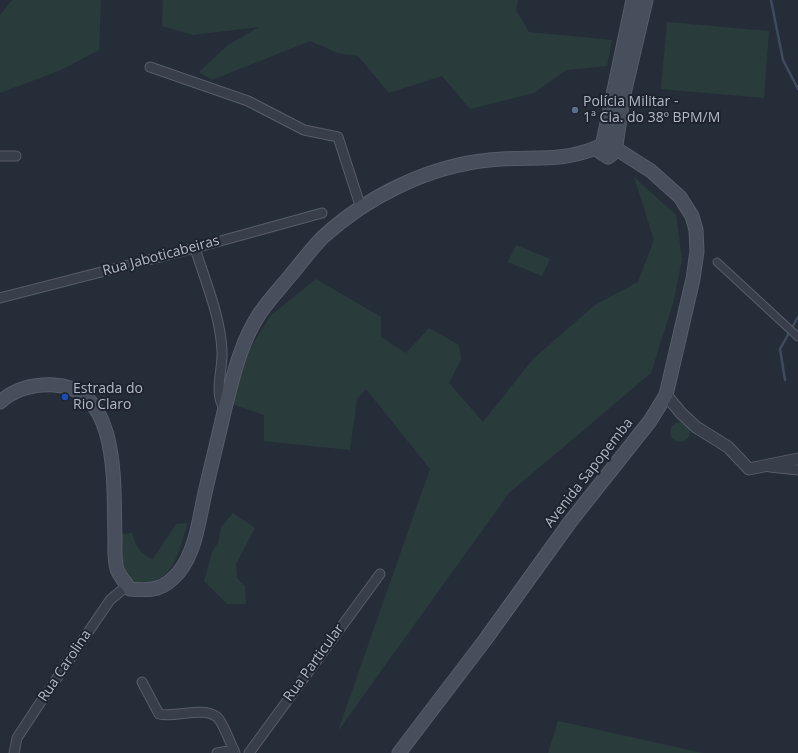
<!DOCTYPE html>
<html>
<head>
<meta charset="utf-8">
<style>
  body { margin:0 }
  canvas { display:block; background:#252d39 }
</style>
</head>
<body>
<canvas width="798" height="753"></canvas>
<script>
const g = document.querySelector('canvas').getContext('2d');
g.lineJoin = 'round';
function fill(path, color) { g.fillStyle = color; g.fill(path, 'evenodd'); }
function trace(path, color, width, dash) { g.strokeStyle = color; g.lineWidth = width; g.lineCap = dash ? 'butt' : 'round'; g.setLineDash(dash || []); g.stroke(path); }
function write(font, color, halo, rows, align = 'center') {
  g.font = font + ' "Open Sans",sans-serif'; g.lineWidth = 4; g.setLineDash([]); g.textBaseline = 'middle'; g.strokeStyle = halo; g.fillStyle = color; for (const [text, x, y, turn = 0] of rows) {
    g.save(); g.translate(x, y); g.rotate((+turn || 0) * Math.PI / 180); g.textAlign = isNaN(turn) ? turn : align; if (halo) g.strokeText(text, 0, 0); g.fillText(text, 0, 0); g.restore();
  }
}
const green = new Path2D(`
  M12,0H101L99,50L61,70L0,93V15Z
  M163,0H518L516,10L529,32L612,40L607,66L566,70L534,93L470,109L442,76L389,93L358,56L338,53L310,41L212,80L199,72L228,45L259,27L193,35L162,26Z
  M667,22L769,31L764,98L661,89Z
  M634,177L676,215L682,259L674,300L651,373L509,493L338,731L430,469L366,389L357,399L350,450L264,441V415L232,404L241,364L270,316L316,279L381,317V337L406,353L429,328L459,345L461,359L449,383L483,422L534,358L595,305L638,282L654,240Z
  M516,245L550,259L542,276L508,262Z
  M670 432a10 10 0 1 1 20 0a10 10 0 1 1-20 0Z
  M233,513L255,528L236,564L237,578L245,586L246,604H227L204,581L213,550L218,543L221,527Z
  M188,523C176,557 175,586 130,584L120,553L119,534L132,533C136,546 139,554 153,559L176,524Z
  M558,721L703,753H548Z`);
const stream = new Path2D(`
  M771,0L783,60L798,89
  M785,380L780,349L798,317`);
const pedestrian = new Path2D(`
  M717,262L798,337`);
const minor = new Path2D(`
  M150,67L248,101L304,130L338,137L361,208
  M0,156H16
  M195,248C205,281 221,317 222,352C223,369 213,395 225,409
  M0,298L195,248L322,213
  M770,467L798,470
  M142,682L159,714C176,718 203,706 217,717C223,722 231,745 235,753
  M14,753L17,738L36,709L110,600L128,585
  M217,753L234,750
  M249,753L380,574`);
const tertiary = new Path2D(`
  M666,395L681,413L696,427L728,447L749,469L798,459`);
const secondary = new Path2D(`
  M603,142L633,0
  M615,146L608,141L603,142L600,148V152L608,157L615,152L623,98L646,0
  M0,402C15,389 34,384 54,385C122,388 113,490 115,538C115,548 114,560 117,569C119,576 126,583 130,589C152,591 164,590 179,572C196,551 199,519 205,493C211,466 218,439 224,412C233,377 240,343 260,313C269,300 280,288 290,276C301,263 311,249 323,237C368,196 429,166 489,160C529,155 561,164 600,146
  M399,753L485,640L570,522L650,421L666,395L693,279L697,251L696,230L692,216L680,197L651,171L615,148`);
const markers = [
  [575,110,4,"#5c6f8a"],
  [65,397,4,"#1a4fb4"]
];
const poiNames = [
  ["Polícia Militar -",583,102],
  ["1ª Cia. do 38º BPM/M",583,118],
  ["Estrada do",73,389],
  ["Rio Claro",73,405]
];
const streetNames = [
  ["Rua Jaboticabeiras",161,256,-15],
  ["Avenida Sapopemba",589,473,-52],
  ["Rua Particular",314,663,-54],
  ["Rua Carolina",65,666,-56]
];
fill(green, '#2a3b3c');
trace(stream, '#3d4a60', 2.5);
trace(pedestrian, '#575d68', 9);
trace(minor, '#575d68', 11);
trace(tertiary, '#575d68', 13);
trace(secondary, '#575d68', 15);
trace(pedestrian, '#393f4a', 7);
trace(minor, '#393f4a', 9);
trace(tertiary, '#393f4a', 11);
trace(secondary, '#474e5c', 13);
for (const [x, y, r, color] of markers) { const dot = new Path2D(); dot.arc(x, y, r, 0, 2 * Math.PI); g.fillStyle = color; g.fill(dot); trace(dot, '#1e242f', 1.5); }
write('14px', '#b4bac5', '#1e242f', poiNames, 'left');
write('14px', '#b4bac5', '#1e242f', streetNames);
</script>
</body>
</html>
